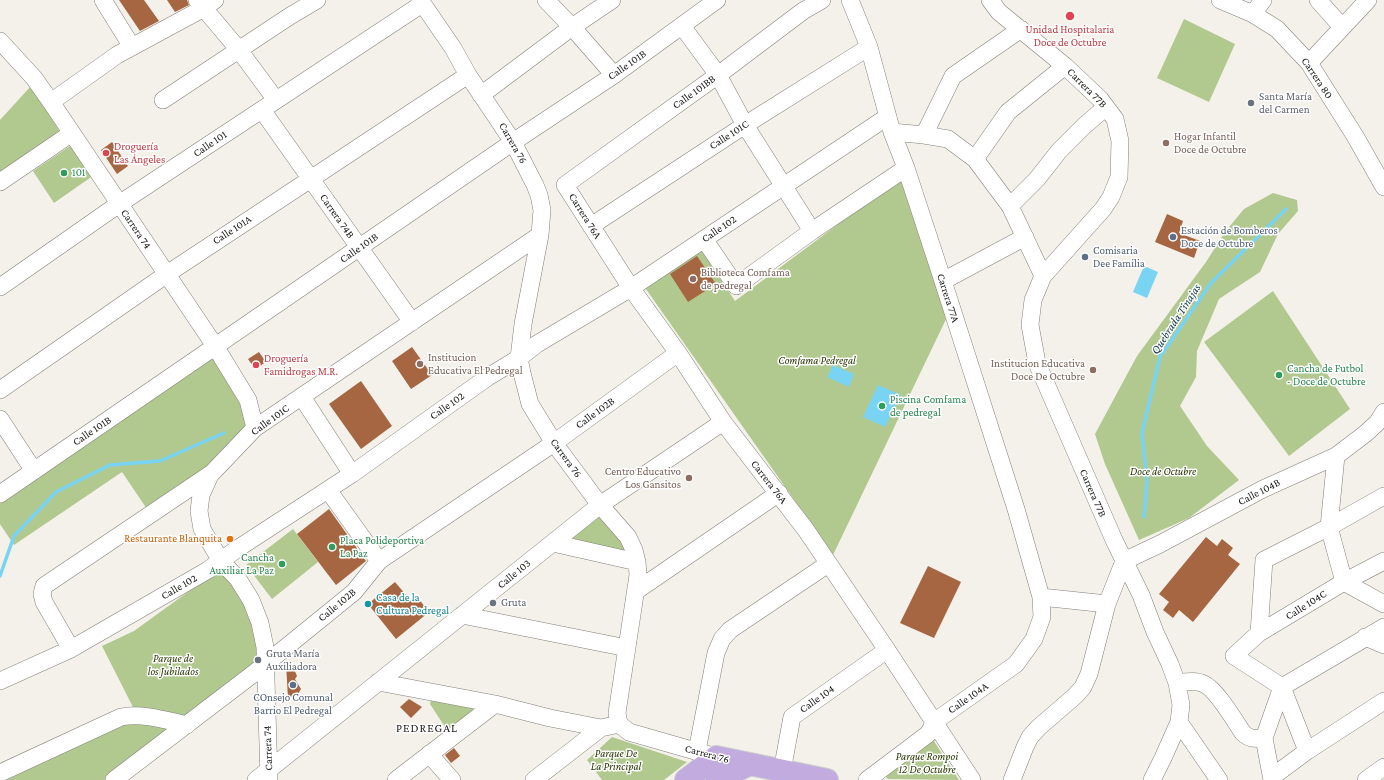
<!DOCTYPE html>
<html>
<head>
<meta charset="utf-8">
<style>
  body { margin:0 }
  canvas { display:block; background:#f4f0ea }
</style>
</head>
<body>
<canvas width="1384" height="780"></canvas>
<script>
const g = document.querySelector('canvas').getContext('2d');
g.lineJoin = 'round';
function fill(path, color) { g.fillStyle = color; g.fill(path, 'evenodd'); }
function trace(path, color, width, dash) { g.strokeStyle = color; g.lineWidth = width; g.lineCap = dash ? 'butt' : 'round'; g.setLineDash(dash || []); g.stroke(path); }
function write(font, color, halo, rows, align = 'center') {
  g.font = font + ' "Crimson Pro",serif'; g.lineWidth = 3; g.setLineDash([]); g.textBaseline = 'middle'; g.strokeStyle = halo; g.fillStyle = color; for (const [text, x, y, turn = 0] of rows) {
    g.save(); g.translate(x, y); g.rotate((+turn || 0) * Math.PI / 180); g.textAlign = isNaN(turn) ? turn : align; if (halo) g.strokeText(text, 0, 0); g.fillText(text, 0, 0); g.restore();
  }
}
const green = new Path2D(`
  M1184,19L1235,44L1209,102L1157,78Z
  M31,86L60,132L0,172V120Z
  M73,144L94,175L54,203L33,171Z
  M903,176L948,315L833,555L641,282L696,242L735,301Z
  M1273,193L1297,200L1298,211L1278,234L1260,272L1219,299L1197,351L1196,377L1180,406L1207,446L1239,480L1189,518L1139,540L1105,464L1095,434L1137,356L1206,262L1225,232L1244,209Z
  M1273,291L1350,409L1289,456L1204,342Z
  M211,355L243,403L247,426L207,468L147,509L122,472L14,545L0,524V500Z
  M606,510L632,559L563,542Z
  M293,529L318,562L272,599L246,565Z
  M221,568L245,598L263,660L109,780H4L3,777L94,739L138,717L102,646L134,631Z
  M431,700L474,709L447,730L430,704Z
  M612,737L687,762L664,780H602L587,760Z
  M932,738L959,780L888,779L885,776Z`);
const water = new Path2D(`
  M1144,266L1158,272L1147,298L1133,292Z
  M833,365L854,374L849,387L827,377Z
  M878,385L901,395L885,427L863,417Z`);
const stream = new Path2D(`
  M1144,517L1147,481L1142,433L1160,357L1211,283L1286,209
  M0,576L14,536L56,492L110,465L160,461L224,433`);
const building = new Path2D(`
  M119,0H144L159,21L140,31Z
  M167,0H187L189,5L175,12Z
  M112,142L128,166L117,174L101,150Z
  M1167,214L1183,221L1179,233L1200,241L1194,258L1155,242Z
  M697,256L716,284L688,302L670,274Z
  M412,347L432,375L411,389L392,361Z
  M259,352L266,362L255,369L248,359Z
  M361,381L392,426L361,449L329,404Z
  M329,509L366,561L336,585L297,534Z
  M1206,537L1217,546L1222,539L1233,548L1228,555L1240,564L1193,622L1179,610L1173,618L1163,610L1169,602L1159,594Z
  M928,566L961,582L934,638L900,623Z
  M395,582L412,602L418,598L429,612L396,639L368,604Z
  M286,664L289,670L294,669L297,676L295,679L301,689L298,694L288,698Z
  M409,699L422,707L411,718L400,707Z
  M454,748L460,756L451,763L445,755Z`);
const minor = new Path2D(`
  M103,0L132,47
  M197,0L239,50L276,100
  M420,0L453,48L468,75L513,142L535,185L539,195L542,210L540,235L523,324L519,358L522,373L530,404L554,443L600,505L628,537L634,550L637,562L638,575L617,713L619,724L629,732L716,757
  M546,0L572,27L614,75
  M822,0L803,11L718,75L565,185L631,288L678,353L723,422L806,530L887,650L972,780
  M850,0L869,47L892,132L906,168L943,281L1016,509L1041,597L1042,617L1034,639L1016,664L934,722L931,729L928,734L867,780
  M990,0L999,12L1065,66L1100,99L1115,119L1120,141L1119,177L1111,197L1103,209L1043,276L1033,300L1030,325L1037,363L1114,540L1141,595L1155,632L1170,664L1177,683L1181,705L1179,722L1163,758L1152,780
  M1220,0L1253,14L1277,29L1309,63L1355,136L1384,187
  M1318,0L1342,27
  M1253,14L1263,0
  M682,26L718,75L745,125L812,231
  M0,41L34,78L51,102L215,346L248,400L255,428
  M1309,63L1368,0
  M481,95L572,27L612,0
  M163,100L290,16L317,0
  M51,102L117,55L204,8L215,0
  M262,110L412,322
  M892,132L924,135L948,139L975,159L1010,206L1043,276
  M924,135L953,76L1021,29
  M975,159L1008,112L1065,66
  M0,182L72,133
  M1010,206L1037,179L1059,151L1084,126L1106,107
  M591,226L745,125L869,47
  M704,239L736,286L812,231L906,168
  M943,281L1025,237
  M0,287L119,204L422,4
  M0,390L167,274L468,75
  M302,397L352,474
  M0,419L34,471
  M1336,456L1329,527L1344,582L1384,604
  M210,475L201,495L199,511L202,529L221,561L238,579L251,600L260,623L265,647L269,778
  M328,490L379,561
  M0,494L513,142L614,75L717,0
  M553,543L637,562
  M636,591L779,493
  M1041,597L1107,604
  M462,615L627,648
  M1259,633L1264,560L1329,527L1384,496
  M1365,637L1384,645
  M71,649L44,602L42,594L44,586L212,473L255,428L540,235
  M0,681L71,649L208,570L237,549L352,474L488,377L519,358L537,344L631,288L887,117
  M378,682L495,704L550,718L601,728L619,724
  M1177,683C1186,682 1196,680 1204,684C1216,689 1235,721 1243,733C1249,739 1255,739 1264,738
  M1179,722L1219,780
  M1264,738L1282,687L1384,627
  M1264,738L1272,780
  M697,751L716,653L722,639L730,630L828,564
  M1307,751L1282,687L1234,656L1259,633L1344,582L1384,561
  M429,754L452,780
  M782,771L792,717L887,650
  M0,773L121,717C143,713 165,720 187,725
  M1272,777L1307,751L1384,701
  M114,780L253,674L354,592L379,561L554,443L678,353
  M256,780L600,505L723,422
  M396,780L495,704
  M534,780L601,728
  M1012,780L1025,747L1030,737L1038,728L1075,696L1083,687L1089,674L1107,604L1124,561L1160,544L1263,489L1336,456L1365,434L1377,423L1384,412
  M1366,780L1384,767`);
const major = new Path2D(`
  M686,780L716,757L827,780
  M717,780L750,764`);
const markers = [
  [1070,16,5,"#e0444e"],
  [1251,103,4,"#6b7280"],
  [1166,143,4,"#8d6e63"],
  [106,153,4,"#e0444e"],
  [64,173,4,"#2e9e5b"],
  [1173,237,4,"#5c6f8a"],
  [1085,257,4,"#5c6f8a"],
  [693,279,4,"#8d6e63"],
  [420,364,4,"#8d6e63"],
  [256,365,4,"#e0444e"],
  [1093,370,4,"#8d6e63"],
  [1279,375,4,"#2e9e5b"],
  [882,406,4,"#2e9e5b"],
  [689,478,4,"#8d6e63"],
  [230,539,4,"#e8710a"],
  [332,547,4,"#2e9e5b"],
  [282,564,4,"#2e9e5b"],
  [493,603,4,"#6b7280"],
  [368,604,4,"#0f9aa8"],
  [258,660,4,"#6b7280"],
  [293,685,4,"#5c6f8a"]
];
const healthNames = [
  ["Unidad Hospitalaria",1070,30,"center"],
  ["Doce de Octubre",1070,43,"center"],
  ["Droguería",114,147],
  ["Las Ángeles",114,160],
  ["Droguería",264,359],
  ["Famidrogas M.R.",264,372]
];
const streetNames = [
  ["Calle 101B",627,65,-35],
  ["Carrera 80",1317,78,56],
  ["Carrera 77B",1087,88,45],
  ["Calle 101BB",694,92,-36],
  ["Calle 101C",729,135,-33],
  ["Carrera 76",513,143,60],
  ["Calle 101",210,144,-34],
  ["Carrera 74B",337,216,55],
  ["Carrera 76A",585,216,58],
  ["Carrera 74",136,229,56],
  ["Calle 102",719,229,-34],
  ["Calle 101A",232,230,-33],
  ["Calle 101B",359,248,-35],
  ["Carrera 77A",948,298,72],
  ["Calle 102",447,406,-35],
  ["Calle 102B",595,413,-36],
  ["Calle 101C",270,420,-36],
  ["Calle 101B",92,431,-34],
  ["Carrera 76",566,458,54],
  ["Carrera 76A",769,482,52],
  ["Calle 104B",1259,492,-27],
  ["Carrera 77B",1093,493,66],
  ["Calle 103",514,574,-39],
  ["Calle 102",179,587,-30],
  ["Calle 102B",337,605,-40],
  ["Calle 104C",1306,605,-32],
  ["Calle 104A",968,698,-35],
  ["Calle 104",817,699,-35],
  ["Carrera 74",268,748,-92],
  ["Carrera 76",707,754,15]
];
const worshipNames = [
  ["Santa María",1259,97],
  ["del Carmen",1259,110],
  ["Gruta",501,603],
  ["Gruta María",266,654],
  ["Auxiliadora",266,667]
];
const educationNames = [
  ["Hogar Infantil",1174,137],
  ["Doce de Octubre",1174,150],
  ["Biblioteca Comfama",701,273],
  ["de pedregal",701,286],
  ["Institucion",428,358],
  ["Educativa El Pedregal",428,371],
  ["Institucion Educativa",1085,364,"right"],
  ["Doce De Octubre",1085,377,"right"],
  ["Centro Educativo",681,472,"right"],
  ["Los Gansitos",681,485,"right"]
];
const leisureNames = [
  ["101",72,173],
  ["Cancha de Futbol",1287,369],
  ["- Doce de Octubre",1287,382],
  ["Piscina Comfama",890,400],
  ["de pedregal",890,413],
  ["Placa Polideportiva",340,541],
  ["La Paz",340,554],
  ["Cancha",274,558,"right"],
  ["Auxiliar La Paz",274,571,"right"]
];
const serviceNames = [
  ["Estación de Bomberos",1181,231],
  ["Doce de Octubre",1181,244],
  ["Comisaria",1093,251],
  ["Dee Familia",1093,264],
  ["COnsejo Comunal",293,698,"center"],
  ["Barrio El Pedregal",293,711,"center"]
];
const parkNames = [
  ["Comfama Pedregal",817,361],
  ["Doce de Octubre",1163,472],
  ["Parque de",173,659],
  ["los Jubilados",173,672],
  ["Parque De",616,754],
  ["La Principal",616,767],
  ["Parque Rompoi",927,757],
  ["12 De Octubre",927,770]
];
const foodNames = [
  ["Restaurante Blanquita",222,539]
];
const cultureNames = [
  ["Casa de la",376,598],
  ["Cultura Pedregal",376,611]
];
const waterNames = [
  ["Quebrada Tinajas",1176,319,-57]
];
const neighbourhoodNames = [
  ["PEDREGAL",427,728]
];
fill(green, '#b1c98f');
fill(water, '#79d4f3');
trace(stream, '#79d4f3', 3.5);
fill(building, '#a66641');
trace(minor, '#83807a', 18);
trace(major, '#cdcdcc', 24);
trace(minor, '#fff', 17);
trace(major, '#c2acdf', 22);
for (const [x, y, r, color] of markers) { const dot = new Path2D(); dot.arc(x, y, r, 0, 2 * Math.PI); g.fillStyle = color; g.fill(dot); trace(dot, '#fff', 1.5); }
write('11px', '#be3a42', '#fff', healthNames, 'left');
write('11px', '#1b1a18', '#fff', streetNames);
write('11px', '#5b616d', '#fff', worshipNames, 'left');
write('11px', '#785e54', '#fff', educationNames, 'left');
write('11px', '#27864d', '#fff', leisureNames, 'left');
write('11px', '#4e5e75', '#fff', serviceNames, 'left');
write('italic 11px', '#283803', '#fff', parkNames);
write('11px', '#c56008', '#fff', foodNames, 'right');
write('11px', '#0d838f', '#fff', cultureNames, 'left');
write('italic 12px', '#0d3845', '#fff', waterNames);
g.letterSpacing = '1px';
write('12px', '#1b1a18', '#fff', neighbourhoodNames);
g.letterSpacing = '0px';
</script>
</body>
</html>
